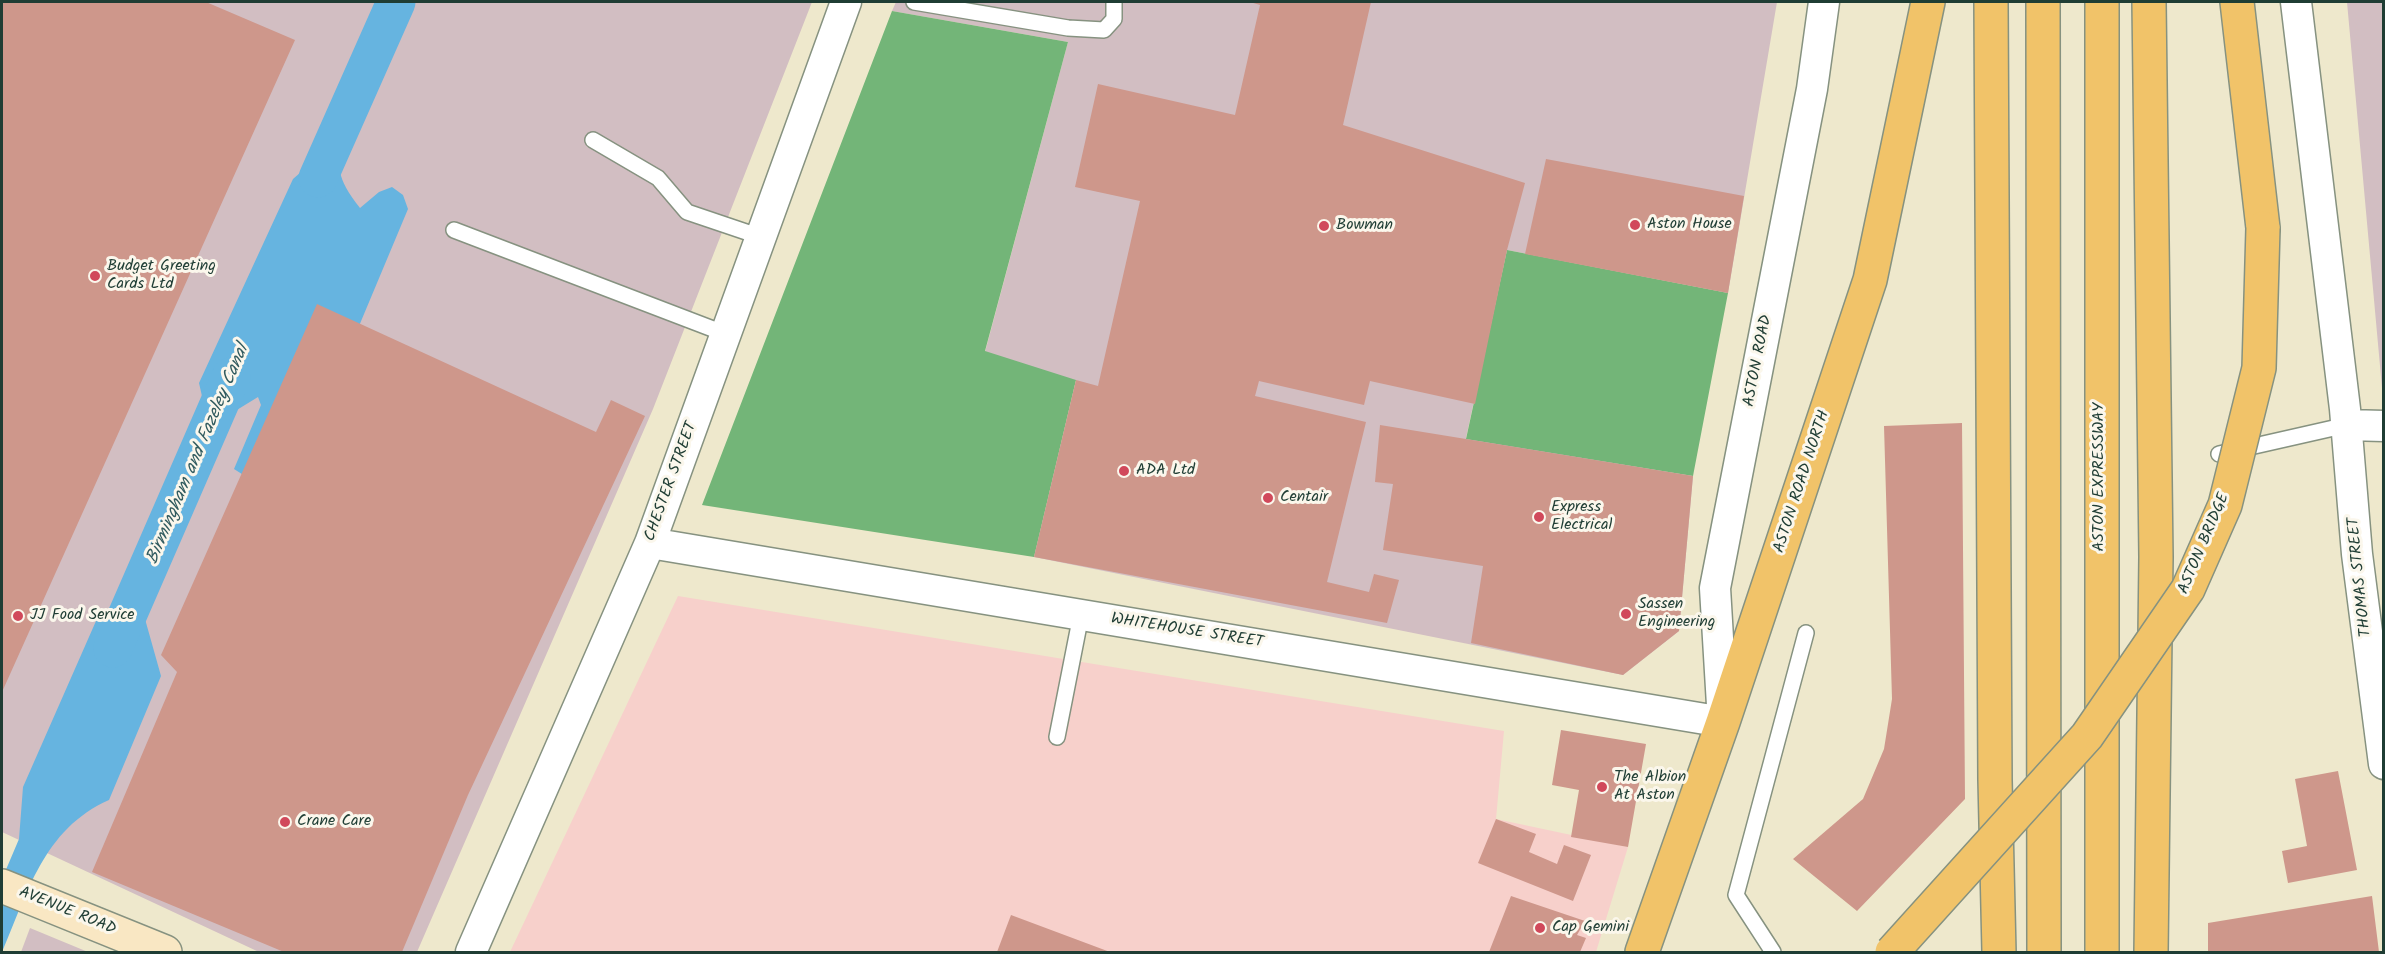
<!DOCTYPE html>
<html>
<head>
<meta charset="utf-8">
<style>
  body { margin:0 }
  #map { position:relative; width:2385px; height:954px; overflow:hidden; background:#eee8cc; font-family:Kalam,sans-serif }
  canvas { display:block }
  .frame { position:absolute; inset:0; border:3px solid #1f3d34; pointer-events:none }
</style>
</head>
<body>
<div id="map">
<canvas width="2385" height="954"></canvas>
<div class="frame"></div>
</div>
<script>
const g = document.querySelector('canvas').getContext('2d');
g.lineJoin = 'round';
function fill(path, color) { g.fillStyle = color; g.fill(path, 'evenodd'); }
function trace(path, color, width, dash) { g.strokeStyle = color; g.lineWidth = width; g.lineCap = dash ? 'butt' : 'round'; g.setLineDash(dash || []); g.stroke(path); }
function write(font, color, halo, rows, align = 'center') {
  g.font = font + ' Kalam,sans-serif'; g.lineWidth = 6; g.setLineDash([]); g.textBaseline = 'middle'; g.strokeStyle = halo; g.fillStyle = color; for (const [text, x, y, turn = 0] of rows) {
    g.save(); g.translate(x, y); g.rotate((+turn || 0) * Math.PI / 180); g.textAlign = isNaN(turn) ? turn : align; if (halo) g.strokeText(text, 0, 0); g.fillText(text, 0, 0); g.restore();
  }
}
const built = new Path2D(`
  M678,596L1504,731L1496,819L1628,847L1596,952H510Z`);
const industrial = new Path2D(`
  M2,2H812L653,409L417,952H259L2,832Z
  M896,2H1777L1728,293L1507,250L1466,438L1693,476L1679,631L1623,675L1034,557L1076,381L985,352L1068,42L892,11Z
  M2347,2H2383V399Z
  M30,928L88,952H21Z`);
const forest = new Path2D(`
  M892,11L1068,42L985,351L1076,380L1034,557L702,505Z
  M1507,250L1728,293L1693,476L1466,439Z`);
const water = new Path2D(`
  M338,130C339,169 335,176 360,208L379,192L392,187L403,195L408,209L359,326L245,476L234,469L261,405L258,397L209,427L199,383L293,179L309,165Z
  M134,599L145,619L161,676L109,800C43,829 27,895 2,952V879L19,839L23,787L96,621Z`);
const canal = new Path2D(`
  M318,178L396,2
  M113,648L231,377`);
const building = new Path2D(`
  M2,2H206L295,40L2,692Z
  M1250,2H1371L1343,125L1525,183L1507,250L1475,404L1370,381L1364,405L1259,381L1255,396L1366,422L1327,582L1369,592L1374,574L1399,580L1387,623L1034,557L1076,380L1098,386L1140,201L1075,187L1098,84L1235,115L1260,5Z
  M1546,159L1744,196L1728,293L1525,254Z
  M317,304L596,432L611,400L645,416L468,795L402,952H284L92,872L177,672L161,655Z
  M1962,423L1965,799L1857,911L1793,859L1863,799L1884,749L1892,699L1884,426Z
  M1380,425L1693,476L1679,631L1623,675L1471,643L1483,566L1383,550L1393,484L1375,482Z
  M1561,730L1646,744L1628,847L1571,837L1579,790L1552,785Z
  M2338,771L2357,870L2288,883L2282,851L2307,846L2295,779Z
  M1496,819L1536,834L1529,852L1557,864L1564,845L1591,855L1573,901L1478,863Z
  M1511,896L1585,921L1577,935L1586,938L1580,952H1489Z
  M2372,896L2379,952H2208V923Z
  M1011,915L1110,952H997Z`);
const lane = new Path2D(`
  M914,2L1068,28L1104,30L1114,19V2
  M593,140L658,178L687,212L761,237
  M454,230L726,334
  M2219,454L2347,425
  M1057,737L1081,615
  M1773,952L1736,895L1806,633`);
const street = new Path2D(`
  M2296,2L2345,409L2357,554L2384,764
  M2347,425L2384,426
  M650,543L1723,722L1715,588L1812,89L1824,2
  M471,952L650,543L846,2`);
const secondary = new Path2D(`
  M2,886L165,952`);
const primary = new Path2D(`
  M2237,2L2263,228
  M1642,952L1723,722L1870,280L1928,2`);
const highway = new Path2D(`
  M1991,2L1995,780L1999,952
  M2043,2L2044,952
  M2102,2V952
  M2149,2L2156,557L2151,952`);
const primaryBridge = new Path2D(`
  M1892,952L2087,736L2188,589L2225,505L2259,368L2263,228`);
const markers = [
  [1635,225,6,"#d1495b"],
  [1324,226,6,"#d1495b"],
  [95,276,6,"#d1495b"],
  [1124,471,6,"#d1495b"],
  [1268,498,6,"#d1495b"],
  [1539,517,6,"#d1495b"],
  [1626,614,6,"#d1495b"],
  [18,616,6,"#d1495b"],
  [1602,787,6,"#d1495b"],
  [285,822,6,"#d1495b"],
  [1540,928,6,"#d1495b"]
];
const poiNames = [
  ["Aston House",1647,225],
  ["Bowman",1336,226],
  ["Budget Greeting",107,267],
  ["Cards Ltd",107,285],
  ["ADA Ltd",1136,471],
  ["Centair",1280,498],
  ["Express",1551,508],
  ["Electrical",1551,526],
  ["Sassen",1638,605],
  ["Engineering",1638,623],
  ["JJ Food Service",30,616],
  ["The Albion",1614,778],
  ["At Aston",1614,796],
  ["Crane Care",297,822],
  ["Cap Gemini",1552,928]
];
const streetNames = [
  ["ASTON ROAD",1759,361,-79],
  ["ASTON EXPRESSWAY",2100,477,-90],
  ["CHESTER STREET",672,482,-70],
  ["ASTON ROAD NORTH",1803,482,-72],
  ["ASTON BRIDGE",2205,544,-67],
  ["THOMAS STREET",2361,577,-96],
  ["WHITEHOUSE STREET",1187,632,9],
  ["AVENUE ROAD",67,912,22]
];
const waterNames = [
  ["Birmingham and Fazeley Canal",199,455,-67]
];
fill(built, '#f7d0cb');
fill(industrial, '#d2bec2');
fill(forest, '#73b578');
fill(water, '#66b4e0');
trace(canal, '#66b4e0', 39);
fill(building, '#ce978b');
trace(lane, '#869280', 18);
trace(street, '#869280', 33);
trace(secondary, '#869280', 36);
trace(primary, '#869280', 36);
trace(highway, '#869280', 36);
trace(lane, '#fff', 15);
trace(street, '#fff', 30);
trace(secondary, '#f9e7c3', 33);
trace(primary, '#f1c369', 33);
trace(highway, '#f1c369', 33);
trace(primaryBridge, '#869280', 36, []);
trace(primaryBridge, '#f1c369', 33);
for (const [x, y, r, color] of markers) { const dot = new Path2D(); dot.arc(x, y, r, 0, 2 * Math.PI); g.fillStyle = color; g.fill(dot); trace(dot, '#fbf7ec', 2); }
write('16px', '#1f3d34', '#fbf7ec', poiNames, 'left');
write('16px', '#1f3d34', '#fbf7ec', streetNames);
write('italic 18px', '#315b5f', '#fbf7ec', waterNames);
</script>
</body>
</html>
